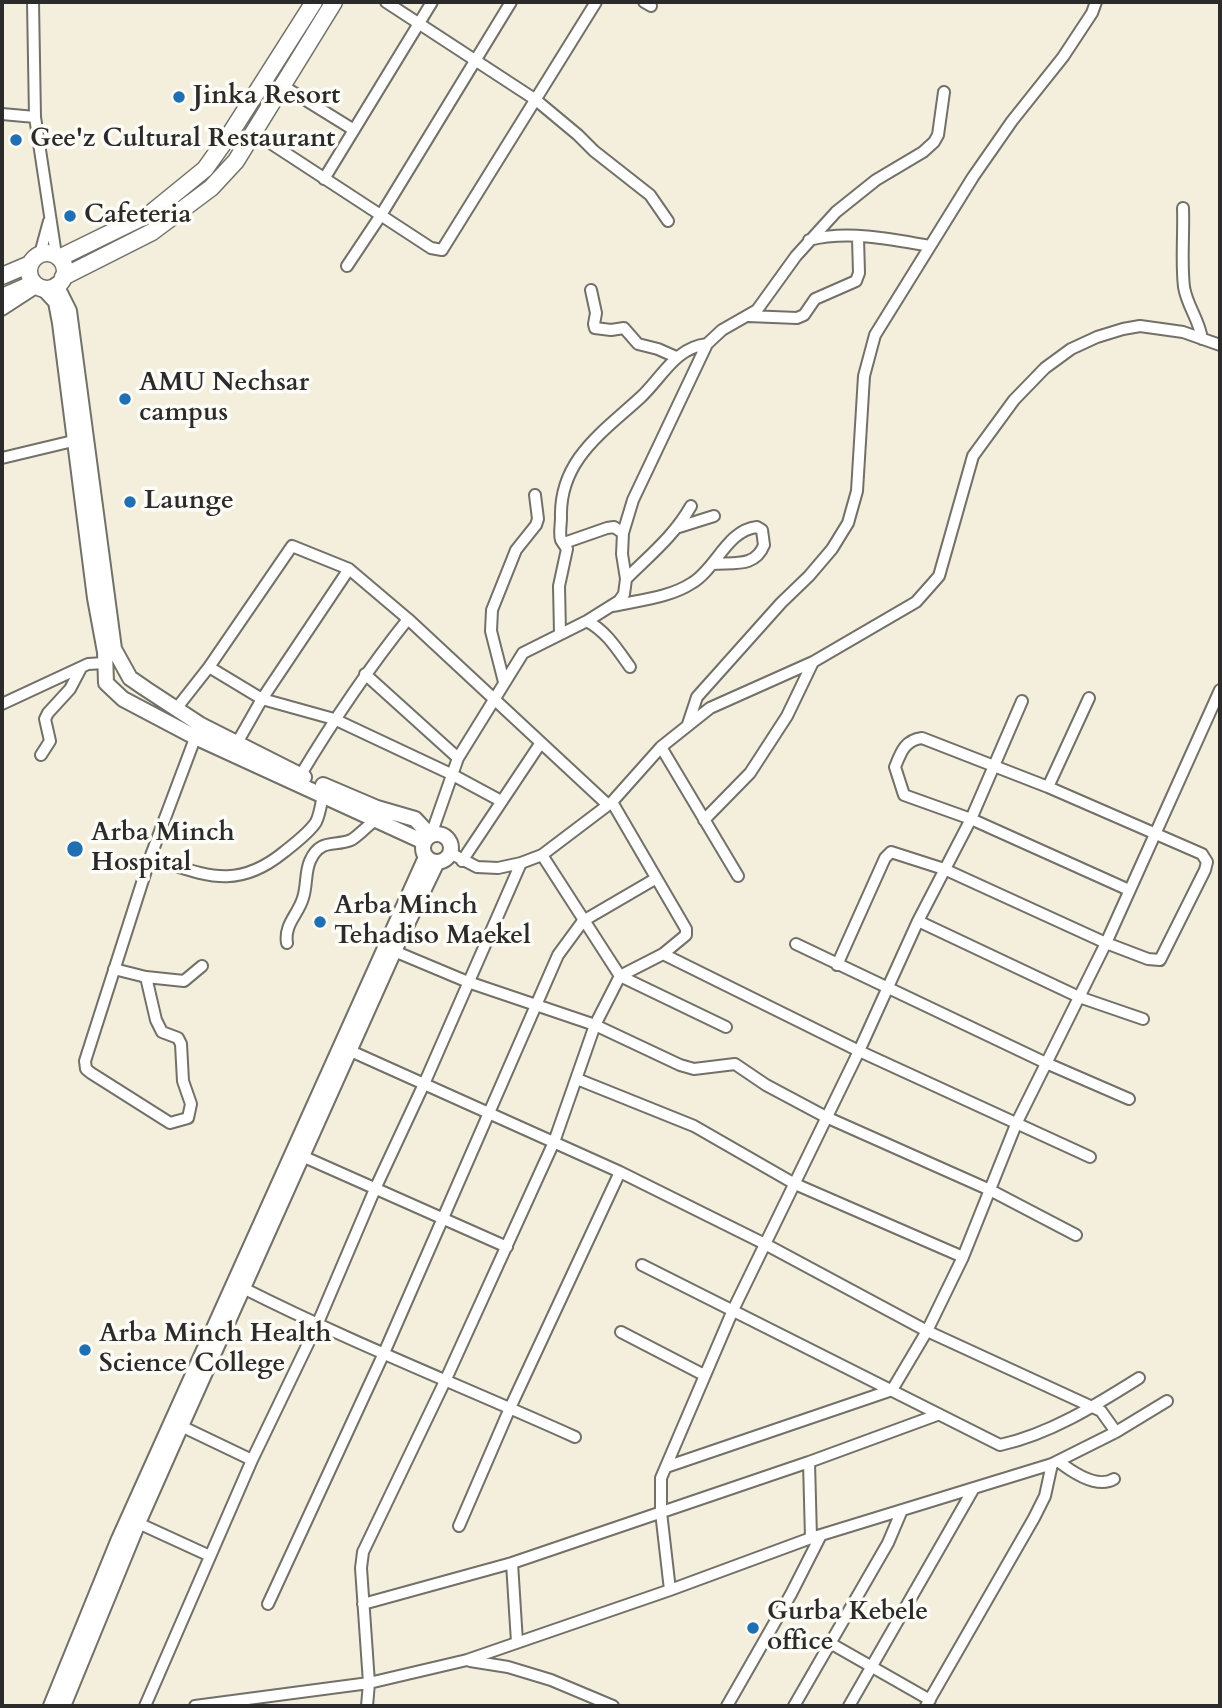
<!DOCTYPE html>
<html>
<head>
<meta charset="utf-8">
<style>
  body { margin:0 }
  #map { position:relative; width:1222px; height:1708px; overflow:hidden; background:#f4efdc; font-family:Cardo,serif }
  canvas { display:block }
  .frame { position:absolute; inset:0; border:4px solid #2b2b2b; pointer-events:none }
</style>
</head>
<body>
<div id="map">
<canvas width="1222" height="1708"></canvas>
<div class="frame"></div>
</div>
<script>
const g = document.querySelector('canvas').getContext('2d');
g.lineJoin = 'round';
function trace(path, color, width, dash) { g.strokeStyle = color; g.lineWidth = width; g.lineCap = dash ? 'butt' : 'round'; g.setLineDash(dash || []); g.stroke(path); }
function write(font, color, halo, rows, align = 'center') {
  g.font = font + ' Cardo,serif'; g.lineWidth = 7; g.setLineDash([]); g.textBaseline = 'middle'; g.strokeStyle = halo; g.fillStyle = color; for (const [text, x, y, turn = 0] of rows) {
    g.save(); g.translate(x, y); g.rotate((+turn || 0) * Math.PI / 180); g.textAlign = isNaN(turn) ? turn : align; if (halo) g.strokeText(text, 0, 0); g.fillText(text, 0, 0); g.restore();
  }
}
const minor = new Path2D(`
  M33,2L35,117L56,255
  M386,2L536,100L578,135L594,151L650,195L668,221
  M644,2L651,6
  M283,86L354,130
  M2,114L35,117
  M255,133L431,248L442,250L596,2
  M324,179L432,2
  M1183,208C1184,234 1181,261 1184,287C1187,306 1199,319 1202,339
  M809,240C847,230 892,239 930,246
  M40,254L49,221
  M347,266L381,215L511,2
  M591,290L596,313L594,324L595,328L611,330L624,328L638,344L658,349L676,357
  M2,310L39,286
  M748,316L797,318L804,315L815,299L856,281L859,273L858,238
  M2,458L73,441
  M679,527L714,516
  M564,543L607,528L614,527L623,533
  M626,579C650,555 674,536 691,506
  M613,606C639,600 669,598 692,583C716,569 727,530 757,527L762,530L764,545C755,568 733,562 712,564
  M587,621C607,632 617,649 630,667
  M560,633L559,586L567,549C565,546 563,543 561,540C559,534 561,524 561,518C559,460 603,432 641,397C663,376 675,348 707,344
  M209,667L262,699L334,719L451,774L501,801
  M365,674L458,758
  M504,682L491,631L492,610L516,550L536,525L538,519L535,495
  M2,704L88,664L105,663
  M176,709L209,667L292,546L349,569L408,619L608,805
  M688,724L697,697L781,603L809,576L832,549L848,523L857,491L864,376L875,335L973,177L1012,121L1063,57L1092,13L1096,2
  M237,743L262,699L349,569
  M661,747L738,876
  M41,755L50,741L45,719L48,713L70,689L80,670
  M300,776C333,721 368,669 408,619
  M1048,787L1089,698
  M704,820L750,773L787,716L813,662
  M431,835L458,758L523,653L587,621L619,601L624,594L626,579L622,554L623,533L633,500L707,344L722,330L757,310L796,256L836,212L876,180L923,152L934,142L938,135L944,92
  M450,853L477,867L498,868L521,863L542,855L612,802L661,747L710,708L813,662L916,602L939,576L973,456L1014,400L1045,368L1071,349L1097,337L1123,329L1140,326L1183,332L1220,345
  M542,855L620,976L726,1027
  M150,858C204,874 235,892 284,852C294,844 309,833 316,822C320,814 321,804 323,795
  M462,861L540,744
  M918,921L1079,997L1143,1019
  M287,943C284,924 298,915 303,898C307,886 305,872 310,861C320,838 334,847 351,840C356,838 369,824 376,820
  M796,944L1046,1063L1129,1099
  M394,951L468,982L595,1025L680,1065L694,1069L735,1064L766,1085L826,1117L990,1190L1076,1235
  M663,954L859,1051L1090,1157
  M837,965L885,858L891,852L944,869L1106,943L1148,959L1160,960L1205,870L1207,862L1202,854L1048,787L922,738C905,740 901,752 895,767L904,795L971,819L1129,890
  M114,969L146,977L184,981L202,966
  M146,977L156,1020L162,1032L178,1038L181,1044L183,1081L191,1104L188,1118L170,1123L91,1073L86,1069L85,1061L150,858L197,733
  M344,1048L620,1172L765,1244L927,1331L1101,1411L1116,1432
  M577,1079L694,1126L795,1184L963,1257
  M302,1156L507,1247
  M642,1265L1000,1445C1050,1434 1096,1405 1139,1378
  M243,1288C352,1343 464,1387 575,1437
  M621,1332L704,1375
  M181,1426L252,1460
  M1058,1461C1072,1472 1097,1489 1114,1479
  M809,1462L811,1538
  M666,1467L892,1390L927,1331L963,1257L1017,1122L1106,943L1220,690
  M138,1523L210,1556
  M459,1526L510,1408L620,1172
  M512,1563L517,1642
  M670,1590L661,1512V1478L733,1310L859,1051L918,921L971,819L1022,701
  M268,1604L384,1353L558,955L583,921L655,879
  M363,1604L512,1563L809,1462L937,1415
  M830,1643L930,1700
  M470,1661L508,1667L551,1680L613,1706
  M145,1706L252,1460L317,1325L375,1189L424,1084L521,863
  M195,1706L369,1683L467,1660L670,1590L811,1538L1052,1464L1116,1432L1167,1401
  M367,1706L369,1683L361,1568L363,1552L446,1379L554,1142L595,1025L620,976L663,954L686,935V929L612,802
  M727,1706L791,1594L821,1535
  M794,1706L888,1543L902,1510
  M849,1706L974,1488
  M926,1706L1034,1518L1045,1496L1052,1464`);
const major = new Path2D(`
  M56,285L69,311L114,649L130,678L146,689L201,725L304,777
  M43,288L56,302L60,323L95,598L105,652L106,683L123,699L195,737L424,842
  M323,785L377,808L415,819L430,835
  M423 848a14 14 0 1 1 28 0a14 14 0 1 1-28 0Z
  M51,1706L119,1539L426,857
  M63,1706L138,1523L181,1426L394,951L437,862`);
const highway = new Path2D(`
  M29 271a18 18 0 1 1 36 0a18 18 0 1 1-36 0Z
  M59,258L151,213L205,169L230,134L314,2
  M2,276L30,264
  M63,277L152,232L211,188L236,161L334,2
  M2,297L34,283`);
const markers = [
  [179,97,7,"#1f6fb2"],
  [16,140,7,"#1f6fb2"],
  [70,216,7,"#1f6fb2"],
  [125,399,7,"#1f6fb2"],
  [130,502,7,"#1f6fb2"],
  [75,849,9,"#1f6fb2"],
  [320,922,7,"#1f6fb2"],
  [85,1350,7,"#1f6fb2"],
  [753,1628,7,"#1f6fb2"]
];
const poiNames = [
  ["Jinka Resort",193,97],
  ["Gee'z Cultural Restaurant",30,140],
  ["Cafeteria",84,216],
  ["AMU Nechsar",139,384],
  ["campus",139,414],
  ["Launge",144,502],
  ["Arba Minch",91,834],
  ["Hospital",91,864],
  ["Arba Minch",334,907],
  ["Tehadiso Maekel",334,937],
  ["Arba Minch Health",99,1335],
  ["Science College",99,1365],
  ["Gurba Kebele",767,1613],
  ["office",767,1643]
];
trace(minor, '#717069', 14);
trace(major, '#717069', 18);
trace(highway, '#717069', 19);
trace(minor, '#fff', 10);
trace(major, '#fff', 14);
trace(highway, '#fff', 16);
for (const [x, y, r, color] of markers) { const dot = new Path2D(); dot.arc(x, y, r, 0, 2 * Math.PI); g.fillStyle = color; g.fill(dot); trace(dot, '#fdfcf7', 2.5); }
write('bold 26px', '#2b2b2b', '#fdfcf7', poiNames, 'left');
</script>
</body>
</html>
